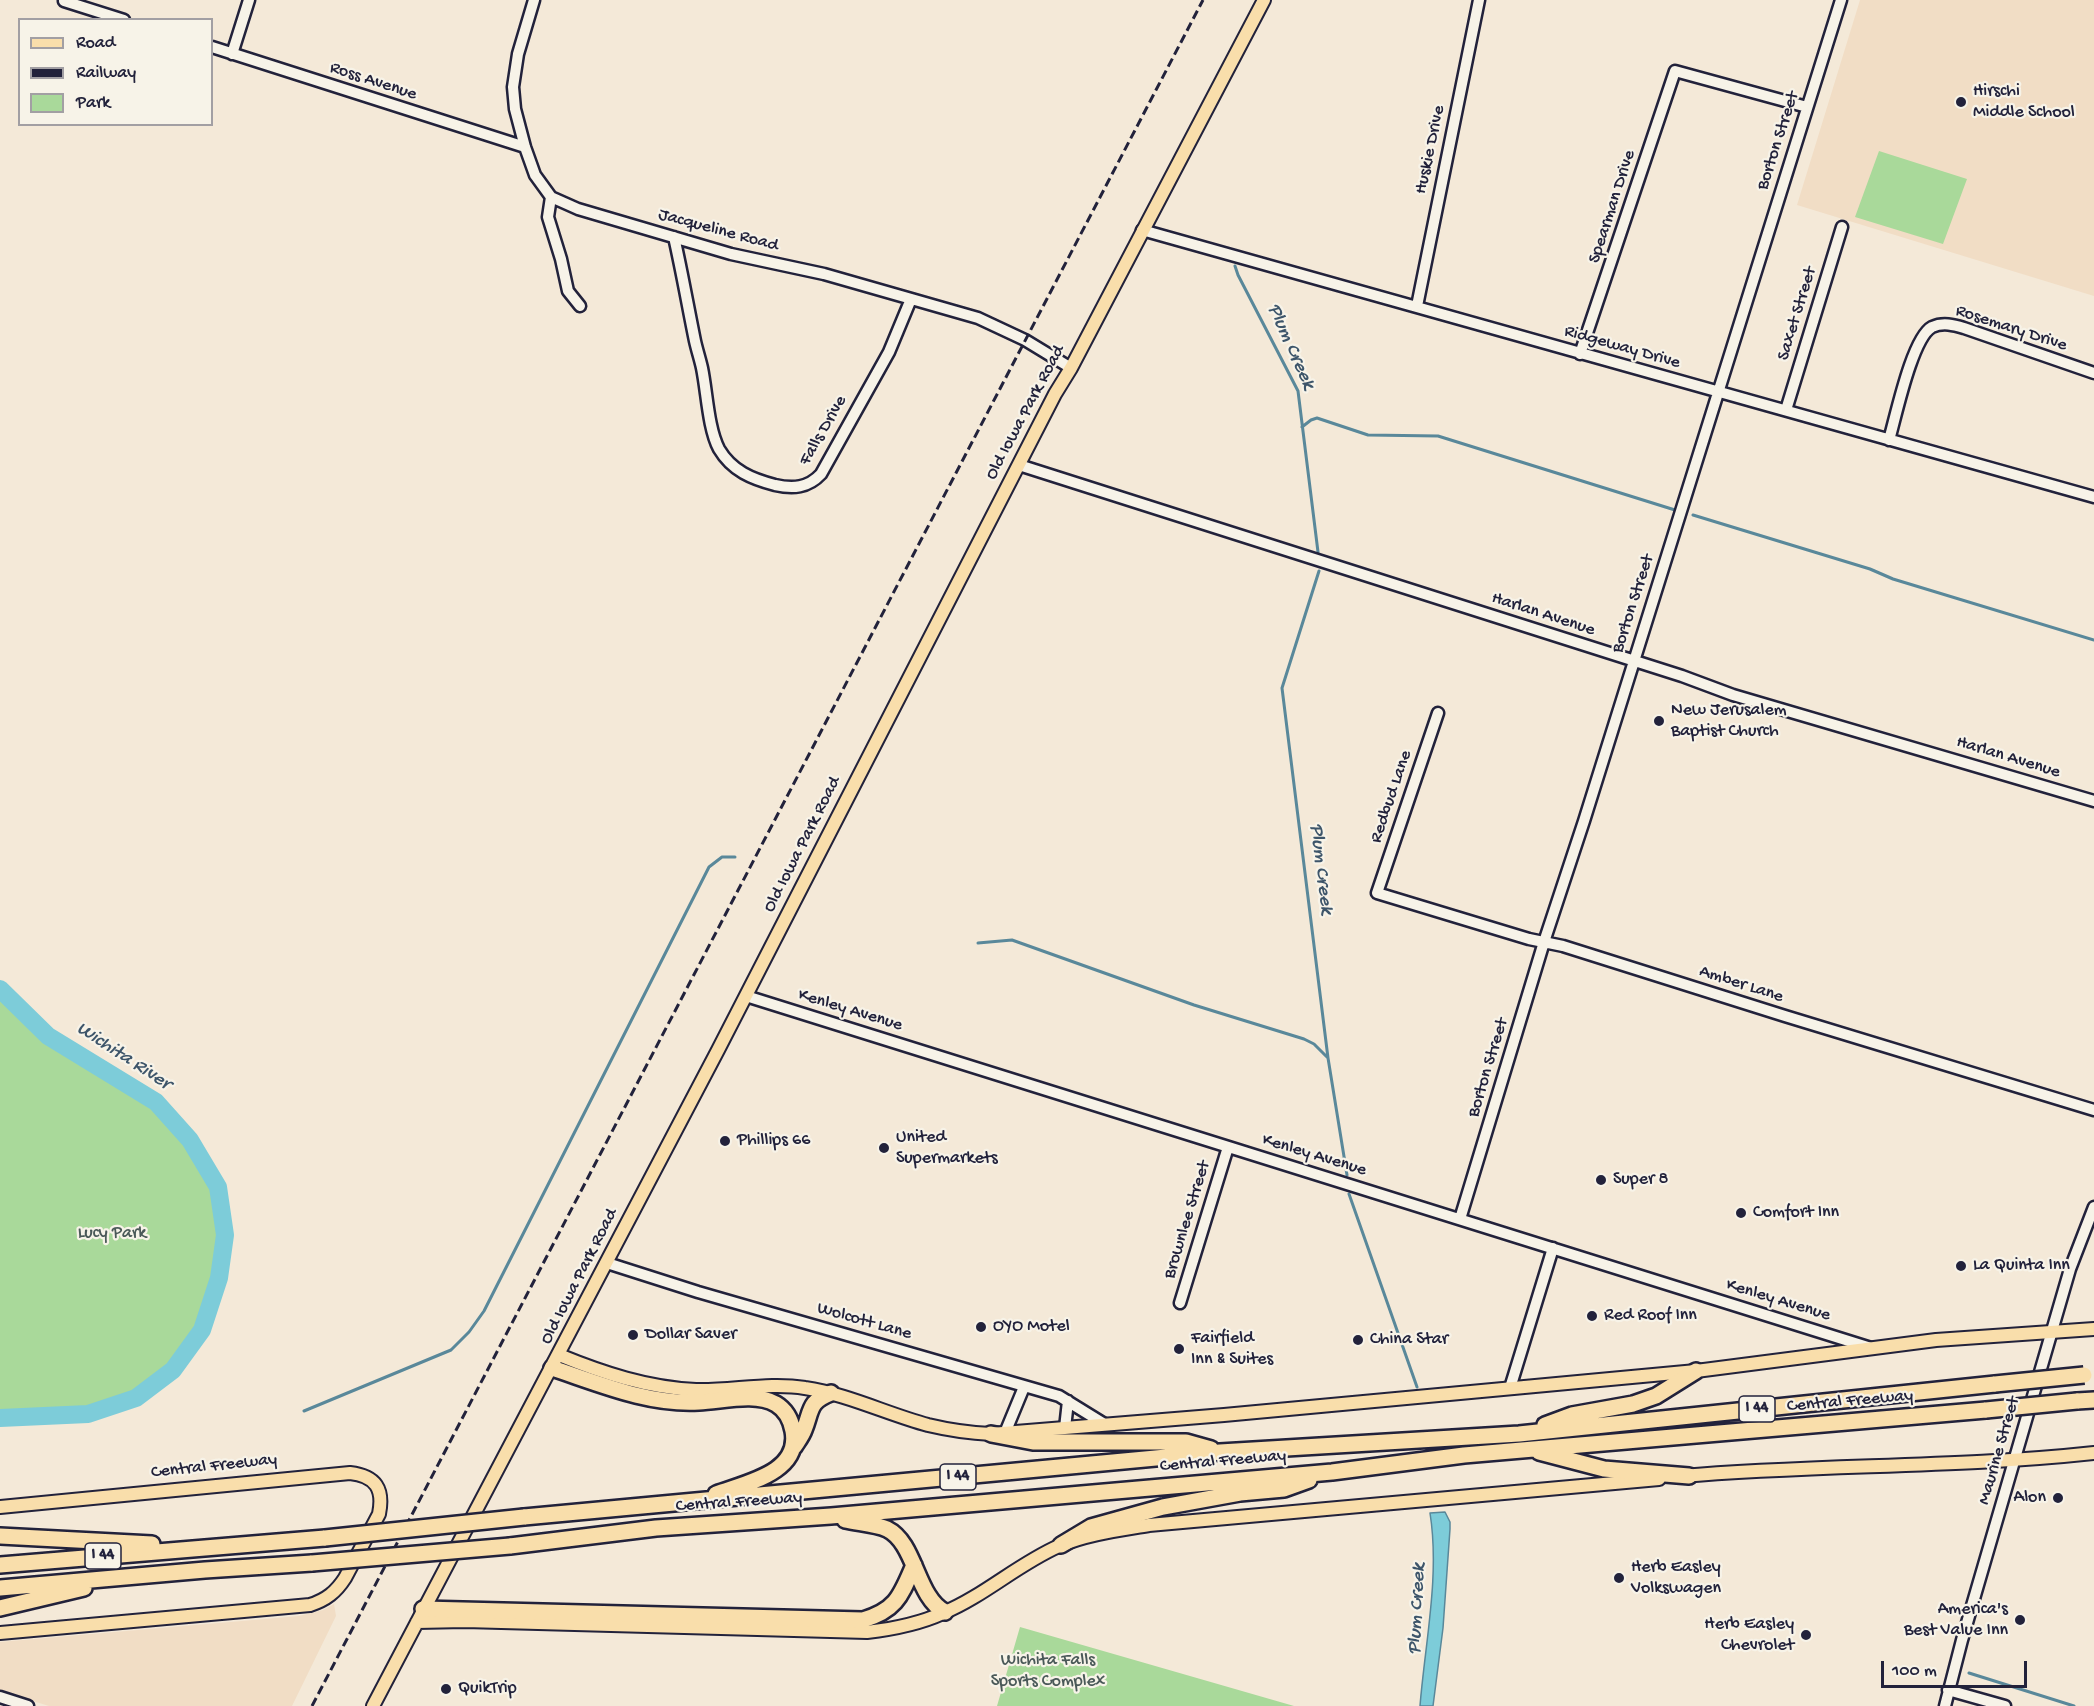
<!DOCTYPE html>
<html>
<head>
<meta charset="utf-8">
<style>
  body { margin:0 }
  #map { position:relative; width:2094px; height:1706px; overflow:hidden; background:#f4e9d8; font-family:"Gochi Hand",sans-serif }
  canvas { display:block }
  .legend { position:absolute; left:18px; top:18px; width:195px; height:108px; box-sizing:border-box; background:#f7f3e8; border:2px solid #a29fa3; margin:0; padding:8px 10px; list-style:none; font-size:18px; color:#22223b }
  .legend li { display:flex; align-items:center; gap:12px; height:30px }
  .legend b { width:30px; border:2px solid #a29fa3 }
  .scale { position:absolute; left:1881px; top:1661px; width:146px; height:27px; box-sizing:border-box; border:3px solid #22223b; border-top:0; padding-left:8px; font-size:18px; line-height:21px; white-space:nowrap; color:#22223b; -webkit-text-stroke:4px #f7f3e8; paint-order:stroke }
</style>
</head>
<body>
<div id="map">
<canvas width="2094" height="1706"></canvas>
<ul class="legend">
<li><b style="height:8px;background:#f9deab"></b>Road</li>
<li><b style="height:8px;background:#22223b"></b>Railway</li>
<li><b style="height:16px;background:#a9d99a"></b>Park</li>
</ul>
<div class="scale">100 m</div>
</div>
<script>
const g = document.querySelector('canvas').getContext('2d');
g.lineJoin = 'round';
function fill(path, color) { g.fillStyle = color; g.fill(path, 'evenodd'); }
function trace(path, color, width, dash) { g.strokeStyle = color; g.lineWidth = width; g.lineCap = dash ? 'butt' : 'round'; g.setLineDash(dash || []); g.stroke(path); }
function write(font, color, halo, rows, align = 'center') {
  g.font = font + ' "Gochi Hand",sans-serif'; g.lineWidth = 4.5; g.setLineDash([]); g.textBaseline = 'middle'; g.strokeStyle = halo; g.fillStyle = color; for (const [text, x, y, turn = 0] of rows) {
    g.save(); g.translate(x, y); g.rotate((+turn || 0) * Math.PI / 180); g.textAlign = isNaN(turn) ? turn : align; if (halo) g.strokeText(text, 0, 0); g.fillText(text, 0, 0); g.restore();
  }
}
const built = new Path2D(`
  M1860,0H2094V296L1797,205Z
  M334,1604L336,1616L292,1706H49L0,1691V1642L299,1616L323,1610Z`);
const green = new Path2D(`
  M1879,151L1967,179L1943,244L1855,217Z
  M0,989L48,1036L156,1102L190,1140L218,1187L225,1235L219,1278L202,1330L173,1370L136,1398L88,1414L0,1418Z
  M1020,1627L1294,1706H997Z`);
const water = new Path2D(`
  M1445,1512L1450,1522V1529L1443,1628L1433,1706H1420C1425,1643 1440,1576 1430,1513Z`);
const stream = new Path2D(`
  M1235,266L1238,275L1298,391L1318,552
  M1302,427L1311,420L1317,418L1368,435L1438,436L1675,510
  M1693,515L1870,569L1893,579L2094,640
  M1319,571L1282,688L1328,1058L1347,1175
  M978,943L1012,940L1194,1005L1304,1039L1314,1044L1328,1058
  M1349,1194L1417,1387
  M304,1411L451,1350L469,1332L484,1311L709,867L722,857H735
  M1969,1673L2074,1706`);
const river = new Path2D(`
  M0,989L48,1036L156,1102L190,1140L218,1187L225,1235L219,1278L202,1330L173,1370L136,1398L88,1414L0,1418`);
const minor = new Path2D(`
  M534,0L518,54L513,87L515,109L525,147L535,175L551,197L578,209L731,254L824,274L978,318L1025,340L1071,368
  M64,1L124,20
  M212,47L525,147
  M232,54L249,0
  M551,197L548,217L561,259L568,291L580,306
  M1142,230L2094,497
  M674,237C682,272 688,307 695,341C697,350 700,359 702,368C707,392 708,428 719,449C732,471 752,479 775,485C793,489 808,488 821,474L889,352L911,299
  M1417,306L1479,0
  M1580,354L1675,71L1807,107
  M1786,410L1842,227
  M1889,440C1896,416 1912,338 1932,327C1943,322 1954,325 1964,328L2094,373
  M1019,465L1682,676L1733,695L2094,801
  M1438,713L1377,893L1529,939L1563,946L1785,1016L2094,1110
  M746,996L1871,1348
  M1460,1219L1544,942L1584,821L1841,0
  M607,1263L698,1292L1059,1396L1106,1425
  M1180,1303L1228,1147
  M1510,1388L1553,1248
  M1065,1428L1068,1401
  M1005,1433L1024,1387
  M1948,1690L2005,1706
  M0,1697L28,1706
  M1945,1706L1962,1640L2070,1269L2094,1207`);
const major = new Path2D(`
  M559,1355C603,1373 648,1388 696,1390C732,1391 769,1382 805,1388C847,1394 887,1414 928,1425C949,1430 969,1433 991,1434L1224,1415L1696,1371L1936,1340L2094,1329
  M1682,1476C1819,1464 1957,1468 2094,1453
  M0,1507L350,1473C376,1476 384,1489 379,1514L345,1578C336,1592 326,1600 310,1605L0,1633
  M417,1622L465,1621L867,1632C893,1629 919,1624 943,1613C984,1596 1018,1564 1059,1546C1087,1534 1120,1530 1149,1525L1659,1479
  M373,1706L718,1050L1055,394L1071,368L1264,0`);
const highway = new Path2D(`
  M552,1368C600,1384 649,1405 699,1402C723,1401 755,1392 776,1404C786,1410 791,1420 793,1431C801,1473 745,1483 716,1494
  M2077,1401L2094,1400
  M1545,1425L1572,1415L1633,1404L1656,1396L1696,1371
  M991,1434L1033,1442H1186L1211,1449
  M794,1447C797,1442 802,1436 804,1430C812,1410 808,1402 831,1393
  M1539,1452L1604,1469L1689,1476
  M524,1517L1220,1452L1519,1434L1995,1384
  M845,1520C858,1523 875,1524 887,1529C916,1543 916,1597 945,1612
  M0,1536L152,1544
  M1061,1545L1091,1527L1163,1507L1240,1493L1284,1489L1309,1480
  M510,1546L656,1528L831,1516L1332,1472L1464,1455L1986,1410
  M0,1565L325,1538
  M0,1588L205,1570L312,1563
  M0,1608L84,1588
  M423,1609L863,1620C897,1610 901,1595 914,1565`);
const rail = new Path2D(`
  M312,1706L1203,0`);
const highwayBridge = new Path2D(`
  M1995,1384L2084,1375
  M1986,1410L2077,1401
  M325,1538L524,1517
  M312,1563L510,1546`);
const markers = [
  [1961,102,6,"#22223b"],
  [1659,721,6,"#22223b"],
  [725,1141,6,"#22223b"],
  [884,1148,6,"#22223b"],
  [1601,1180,6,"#22223b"],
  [1741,1213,6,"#22223b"],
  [1961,1266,6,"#22223b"],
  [1592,1316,6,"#22223b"],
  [981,1327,6,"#22223b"],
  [633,1335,6,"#22223b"],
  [1358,1340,6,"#22223b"],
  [1179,1349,6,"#22223b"],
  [2058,1498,6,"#22223b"],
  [1619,1578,6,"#22223b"],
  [2020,1620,6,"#22223b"],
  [1806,1635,6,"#22223b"],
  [446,1689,6,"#22223b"]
];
const shields = [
  [1757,1409,36],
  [958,1477,36],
  [103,1556,36]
];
const shieldNames = [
  ["I 44",1757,1409],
  ["I 44",958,1477],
  ["I 44",103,1556]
];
const streetNames = [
  ["Ross Avenue",373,82,18],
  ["Borton Street",1779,141,-72],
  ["Huskie Drive",1431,150,-78],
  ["Spearman Drive",1613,207,-72],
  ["Jacqueline Road",718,231,15],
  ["Saxet Street",1798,314,-73],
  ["Rosemary Drive",2011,329,18],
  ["Ridgeway Drive",1622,348,16],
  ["Old Iowa Park Road",1026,413,-62],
  ["Falls Drive",824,431,-60],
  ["Borton Street",1634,604,-72],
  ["Harlan Avenue",1543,615,18],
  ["Harlan Avenue",2008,758,17],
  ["Redbud Lane",1392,797,-71],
  ["Old Iowa Park Road",803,845,-63],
  ["Amber Lane",1741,985,18],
  ["Kenley Avenue",850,1011,17],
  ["Borton Street",1489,1068,-73],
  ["Kenley Avenue",1314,1156,17],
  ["Brownlee Street",1188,1220,-73],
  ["Old Iowa Park Road",580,1277,-63],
  ["Kenley Avenue",1778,1301,17],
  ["Wolcott Lane",864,1322,16],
  ["Central Freeway",1850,1402,-5],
  ["Maurine Street",2000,1451,-74],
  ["Central Freeway",1223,1462,-5],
  ["Central Freeway",214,1467,-6],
  ["Central Freeway",739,1503,-4]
];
const poiNames = [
  ["Hirschi",1973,92],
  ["Middle School",1973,113],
  ["New Jerusalem",1671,711],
  ["Baptist Church",1671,732],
  ["United",896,1138],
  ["Supermarkets",896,1159],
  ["Phillips 66",737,1141],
  ["Super 8",1613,1180],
  ["Comfort Inn",1753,1213],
  ["La Quinta Inn",1973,1266],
  ["Red Roof Inn",1604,1316],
  ["OYO Motel",993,1327],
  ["Dollar Saver",645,1335],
  ["Fairfield",1191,1339],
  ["Inn & Suites",1191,1360],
  ["China Star",1370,1340],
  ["Alon",2046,1498,"right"],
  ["Herb Easley",1631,1568],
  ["Volkswagen",1631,1589],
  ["America's",2008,1610,"right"],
  ["Best Value Inn",2008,1631,"right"],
  ["Herb Easley",1794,1625,"right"],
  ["Chevrolet",1794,1646,"right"],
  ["QuikTrip",458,1689]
];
const parkNames = [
  ["Lucy Park",112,1234],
  ["Wichita Falls",1048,1661],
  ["Sports Complex",1048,1682]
];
const waterNames = [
  ["Plum Creek",1290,347,66],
  ["Plum Creek",1320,869,83],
  ["Wichita River",123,1057,33],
  ["Plum Creek",1418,1609,-87]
];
fill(built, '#f1ddc5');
fill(green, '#a9d99a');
fill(water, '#7dccd9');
trace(water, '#59889a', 1.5);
trace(stream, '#59889a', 3);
trace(river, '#7dccd9', 18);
trace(minor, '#22223b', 15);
trace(major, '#22223b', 16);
trace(highway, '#22223b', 20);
trace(minor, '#f7f3e8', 10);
trace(major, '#f9deab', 12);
trace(highway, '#f9deab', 15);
trace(rail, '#22223b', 3, [9, 4.5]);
trace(highwayBridge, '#22223b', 20, []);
trace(highwayBridge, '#f9deab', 15);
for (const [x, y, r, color] of markers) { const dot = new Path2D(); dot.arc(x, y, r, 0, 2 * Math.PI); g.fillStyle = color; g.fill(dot); trace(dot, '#f7f3e8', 2); }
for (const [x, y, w] of shields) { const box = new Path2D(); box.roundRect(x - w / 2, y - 13, w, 26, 4.5); g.fillStyle = '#f7f3e8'; g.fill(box); trace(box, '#22223b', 1.5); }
write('bold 16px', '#22223b', null, shieldNames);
write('18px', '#22223b', '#f7f3e8', streetNames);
write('18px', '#22223b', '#f7f3e8', poiNames, 'left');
write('18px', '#4a5958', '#f7f3e8', parkNames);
write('italic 20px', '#3d556a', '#f7f3e8', waterNames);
</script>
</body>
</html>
